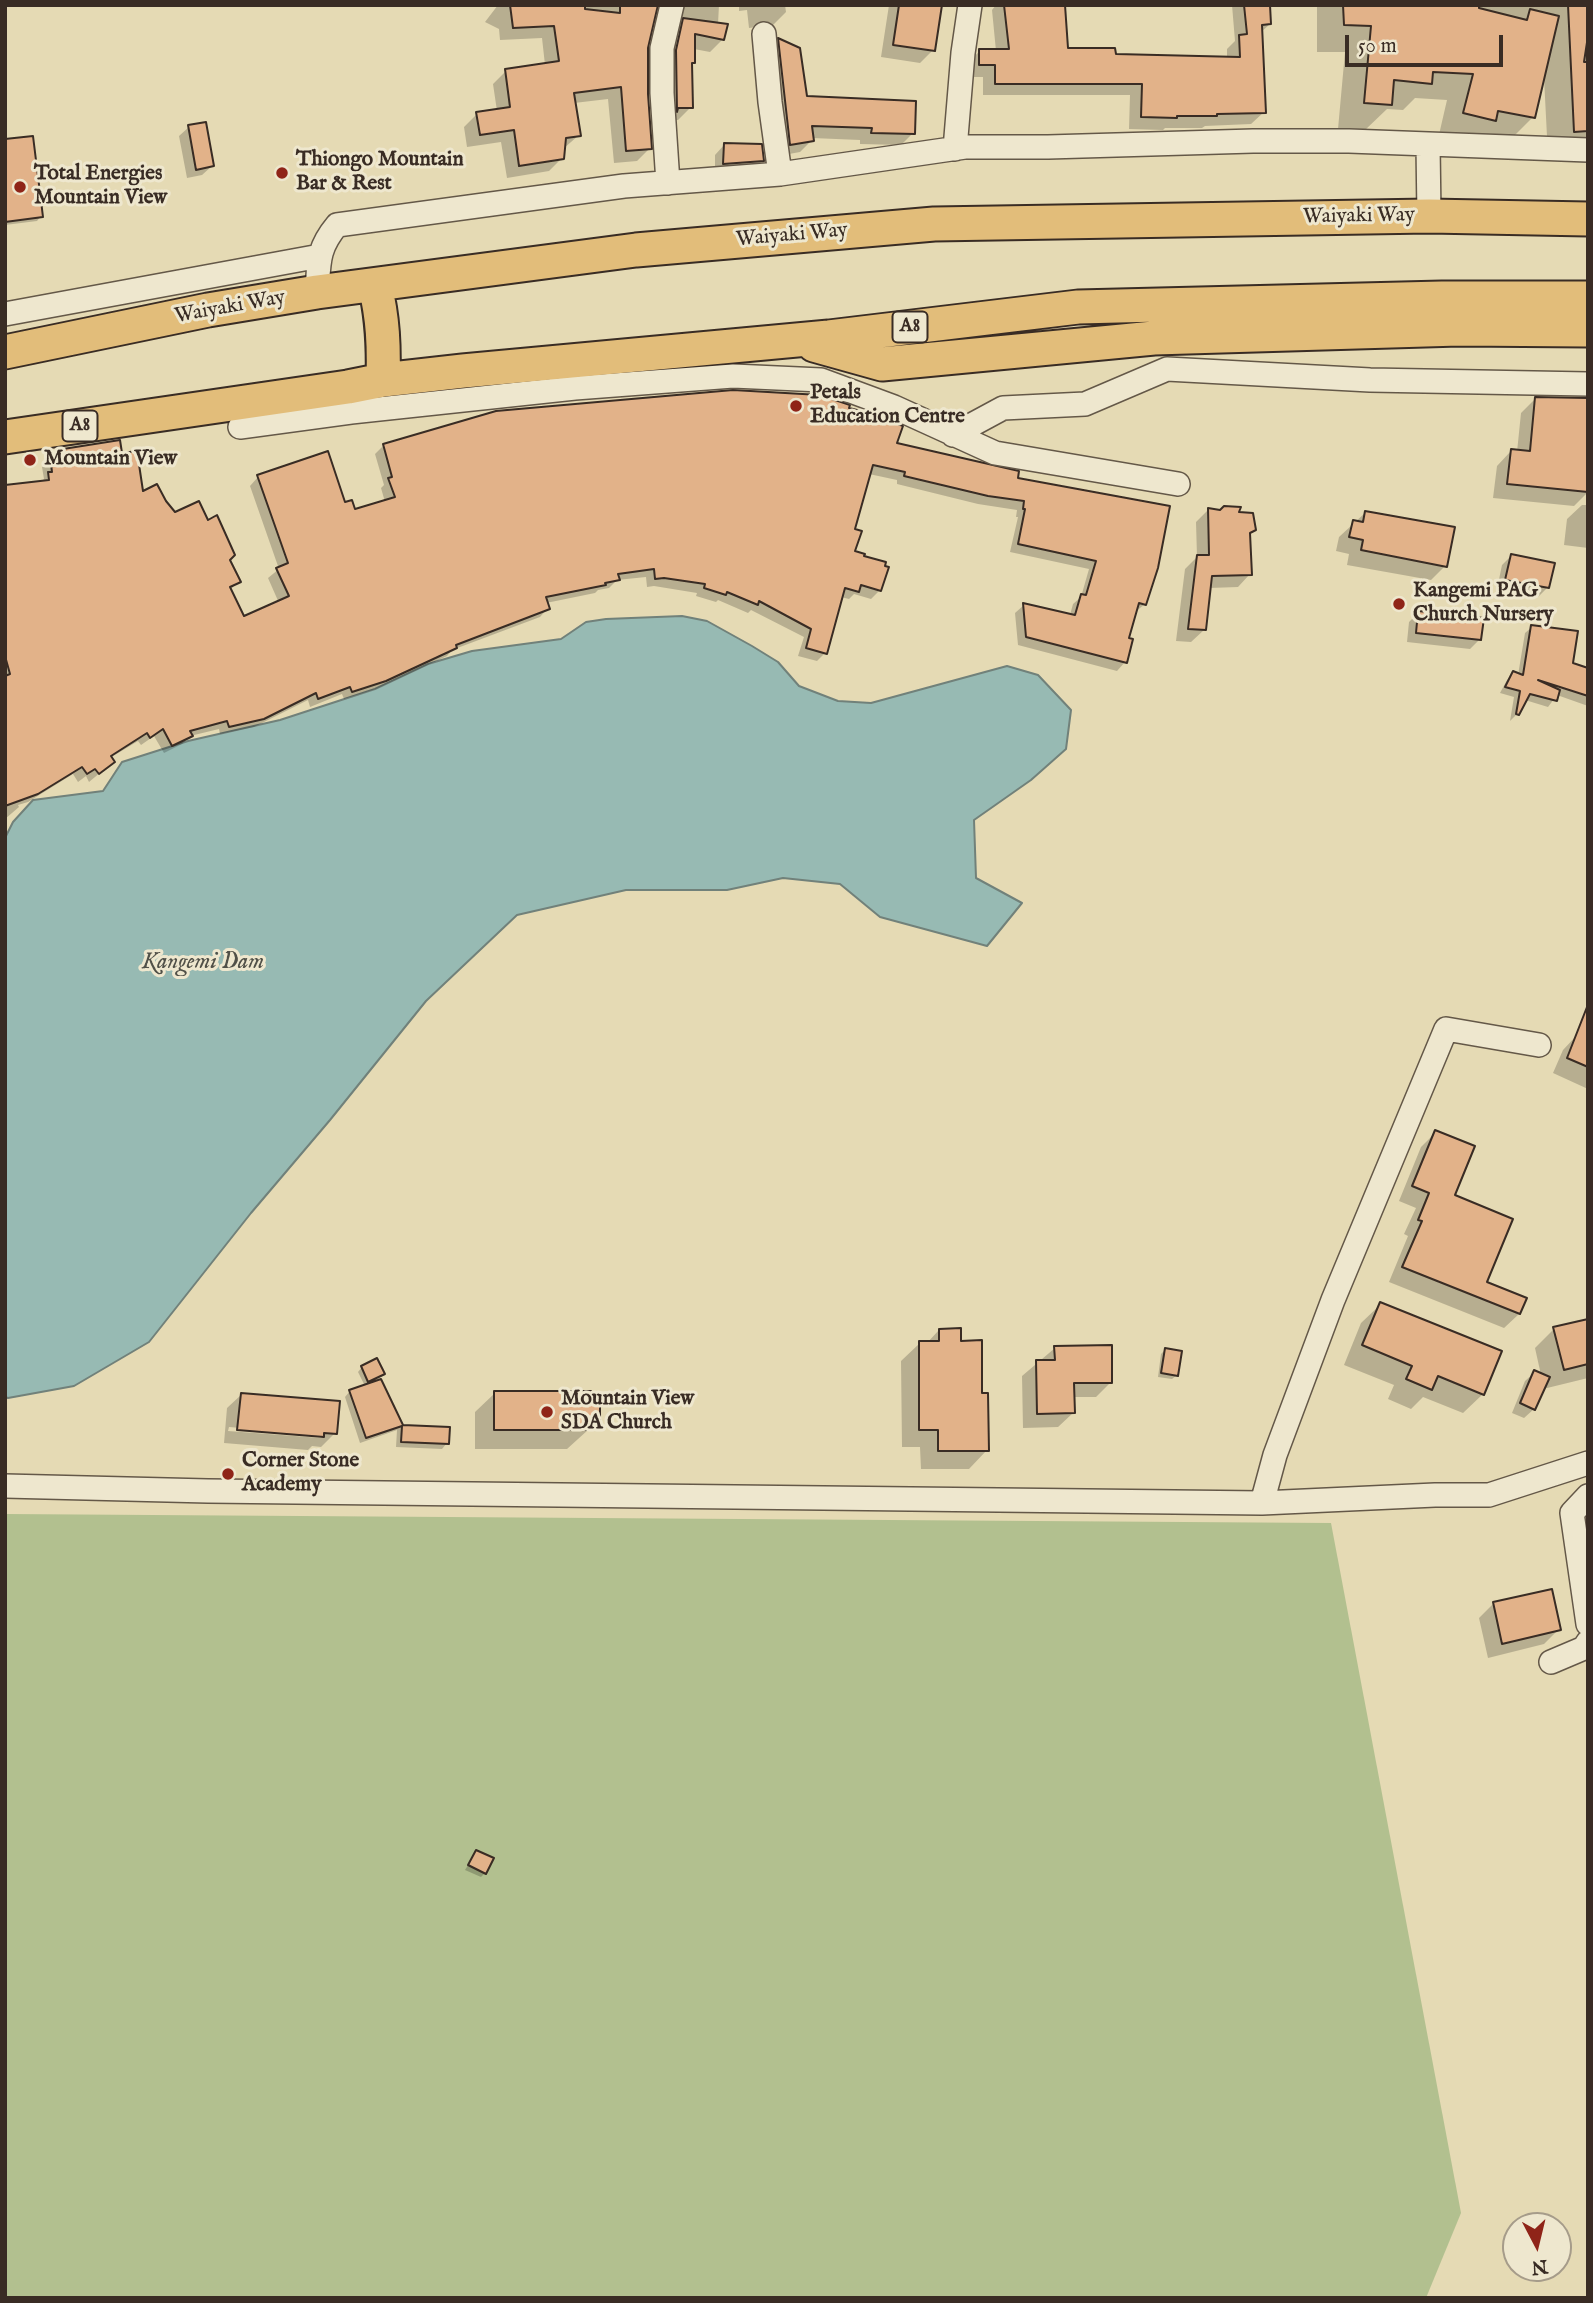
<!DOCTYPE html>
<html>
<head>
<meta charset="utf-8">
<style>
  body { margin:0 }
  #map { position:relative; width:1593px; height:2303px; overflow:hidden; background:#e5dab4; font-family:"IM FELL English",serif }
  canvas { display:block }
  .frame { position:absolute; inset:0; border:7px solid #392c24; pointer-events:none }
  .north { position:absolute; left:1502px; top:2212px; width:70px; height:70px; box-sizing:border-box; background:#eee7ce; border:2px solid #a69c8a; border-radius:50%; rotate:173deg; font-size:19px; font-weight:700; line-height:28px; text-align:center; color:#392c24 }
  .north::after { content:''; display:block; margin:auto; width:24px; height:32px; background:#8f2418; clip-path:polygon(50% 0,100% 100%,50% 72%,0 100%) }
  .scale { position:absolute; left:1345px; top:35px; width:158px; height:32px; box-sizing:border-box; border:4px solid #392c24; border-top:0; padding-left:9px; font-size:21px; line-height:24px; white-space:nowrap; color:#392c24; -webkit-text-stroke:5px #eee7ce; paint-order:stroke }
</style>
</head>
<body>
<div id="map">
<canvas width="1593" height="2303"></canvas>
<div class="frame"></div>
<div class="north">N</div>
<div class="scale">50 m</div>
</div>
<script>
const g = document.querySelector('canvas').getContext('2d');
g.lineJoin = 'round';
function fill(path, color) { g.fillStyle = color; g.fill(path, 'evenodd'); }
function trace(path, color, width, dash) { g.strokeStyle = color; g.lineWidth = width; g.lineCap = dash ? 'butt' : 'round'; g.setLineDash(dash || []); g.stroke(path); }
function write(font, color, halo, rows, align = 'center') {
  g.font = font + ' "IM FELL English",serif'; g.lineWidth = 6; g.setLineDash([]); g.textBaseline = 'middle'; g.strokeStyle = halo; g.fillStyle = color; for (const [text, x, y, turn = 0] of rows) {
    g.save(); g.translate(x, y); g.rotate((+turn || 0) * Math.PI / 180); g.textAlign = isNaN(turn) ? turn : align; if (halo) g.strokeText(text, 0, 0); g.fillText(text, 0, 0); g.restore();
  }
}
const green = new Path2D(`
  M5,1514L1331,1523L1461,2213L1426,2298H5Z`);
const water = new Path2D(`
  M682,616L707,621L752,646L778,662L799,686L838,701L871,703L1007,666L1038,675L1071,710L1066,749L1031,780L974,820L976,878L1022,903L987,946L880,917L840,884L783,878L727,890H626L517,915L426,1001L330,1120L251,1213L149,1342L74,1386L8,1398L5,1397V838L13,822L33,800L103,791L122,762L188,741L280,720L375,689L428,664L472,651L561,639L586,622L606,619Z`);
const shadow = new Path2D(`
  M498,5H656L646,48L650,148L637,161L614,163L608,99L574,103L579,135L563,149L562,158L549,171L507,178L501,142L467,147L464,127L477,114L497,111L493,84L506,71L545,65L542,38L500,40L499,29L485,22Z
  M662,5H719L718,24L723,39L710,52L694,49V63L691,66V107L678,120H668Z
  M739,5H785L786,12L773,25L749,28L747,10L739,11Z
  M889,5H940L933,50L920,63L881,57Z
  M996,5H1063L1067,50L1114,56L1227,58V49L1235,41L1232,5H1268L1270,24L1260,33L1264,112L1251,124L1205,126L1202,128H1165L1163,130L1129,129L1130,95H983V77H967V63L980,51H996L992,10Z
  M1317,5H1588V154L1548,156L1544,78L1533,117L1506,144L1438,139L1447,100L1415,98L1403,110L1387,109L1364,131L1338,129L1345,52H1317Z
  M779,40L806,97L913,133L901,145L860,144V140L812,138V140L800,152L778,156L767,52Z
  M189,127L212,166L202,175L187,178L179,136Z
  M5,141L41,216L37,221L5,225Z
  M724,145L762,161L753,170L715,172V155Z
  M1535,399L1588,400V492L1574,506L1493,498L1497,466L1511,451L1517,452L1521,413Z
  M847,410L894,445L1016,480L1145,604L1135,612L1127,640L1125,662L1117,671L1018,645L1015,613L1024,605L1070,615L1073,604L1081,597L1089,569L1010,552L1018,517H1016L1017,510L978,504L897,484V480L869,474L853,530V552L880,590L871,599L854,594L849,599L841,597L825,653L817,661L798,656L804,637L751,610L748,613L718,600L716,602L696,596L697,593L654,586L647,587L646,577L617,580L609,588L598,590L595,593L546,603L548,608L540,617L452,650L447,656L376,689L344,699L342,694L310,707L308,700L254,727L220,734L219,729L190,736L182,744L164,753L154,736L141,745L138,741L110,758L113,762L89,782L86,776L78,782L73,774L28,802L18,805L19,807L5,819V483L6,487L40,483L44,479L42,467L51,458H57L64,451L120,455L142,493L165,502L175,514L228,560L238,582L230,590L243,619L279,603L268,578L279,569L250,486L258,477L344,505L354,512L385,502L381,488L384,485L375,454L384,445Z
  M1582,505H1588V548L1564,545L1567,519Z
  M1208,510L1237,514L1254,529L1248,535L1250,574L1238,587L1209,588L1204,630L1191,642L1176,641L1185,569L1197,557L1196,522Z
  M1366,512L1445,566L1431,580L1347,565L1349,554L1336,551L1339,537Z
  M1511,556L1548,587L1538,597L1497,589L1502,565Z
  M1419,612L1479,640L1470,649L1407,642L1409,622Z
  M1532,627L1588,680V706L1557,695L1548,707L1525,700L1517,714L1510,721L1514,697L1500,693L1507,680L1514,673L1518,675L1525,633Z
  M1577,1035L1588,1039V1089L1553,1073L1563,1050Z
  M1436,1132L1452,1196L1485,1282L1525,1299L1519,1314L1504,1328L1389,1282L1408,1236L1404,1234L1416,1208L1399,1201L1421,1147Z
  M1381,1304L1483,1394L1463,1413L1423,1397L1411,1409L1388,1399L1394,1385L1344,1365L1361,1323Z
  M1588,1321V1378L1543,1389L1534,1409L1524,1418L1512,1413L1525,1381L1535,1372L1541,1375L1535,1348L1554,1329Z
  M939,1330L960,1342L981,1395L987,1450L969,1469H921L920,1447H902L901,1361L920,1343H927Z
  M1055,1348L1111,1382L1096,1397H1072L1073,1413L1058,1427L1023,1428L1022,1376Z
  M1165,1350L1177,1375L1172,1379L1158,1377L1161,1354Z
  M362,1367L383,1373L369,1382L370,1384L380,1381L402,1427L448,1429L447,1443L442,1449L396,1447L397,1430L360,1443L345,1397L350,1391L365,1386L358,1372Z
  M495,1393L589,1404L599,1420L567,1449H475V1412Z
  M241,1395L335,1433L321,1447L312,1446L308,1450L224,1443L227,1408ZM229,1427L324,1435L321,1438L228,1431Z
  M1494,1603L1559,1629L1544,1644L1488,1658L1479,1618Z
  M476,1852L485,1873L481,1877L465,1870Z`);
const building = new Path2D(`
  M510,5H585V9L620,13V5H658L648,48V94L652,149L626,151L621,87L574,93L581,136L566,138L564,159L519,166L514,130L480,135L476,112L510,107L505,69L559,61L554,26L513,28Z
  M899,5H942L935,51L893,45Z
  M1004,5H1065L1068,48H1115L1116,54L1240,57L1239,35L1247,34L1244,5H1270L1271,24L1262,25L1266,113L1217,114V116H1177V118L1141,117L1142,84H995V65H979V49H1009Z
  M1343,5H1479V8L1527,20L1530,9L1559,16L1535,118L1498,111L1496,121L1463,113L1473,74L1433,72L1432,84L1394,80L1392,105L1364,103L1371,26L1344,25Z
  M1568,5H1588V36L1584,62H1588V131L1574,132Z
  M683,18L728,24L724,40L695,34V63H692L693,108H678L677,112L676,50Z
  M778,38L800,48L807,96L916,101L915,134L871,133L872,128L812,126L814,141L790,145Z
  M206,122L214,166L196,170L188,125Z
  M33,136L43,217L5,222V139Z
  M724,143L762,144L764,161L723,164Z
  M733,390L820,395L850,405L849,408L873,414L903,426L897,443L1019,471L1018,478L1170,506L1158,568L1146,605L1139,603L1129,638L1133,639L1127,663L1026,637L1023,603L1075,615L1081,594L1086,595L1096,561L1018,544L1025,509H1023L1024,501L988,496L904,476L905,472L873,465L855,529L862,531L855,551L865,554L864,556L886,562L885,566L889,567L881,591L861,585L859,592L845,588L827,654L806,648L811,629L759,601L758,605L727,592L726,595L704,588L705,584L664,578L655,579L654,569L618,574L620,580L605,583L606,585L546,597L550,609L456,645L457,648L386,681L352,692L350,687L318,699L316,693L264,719L229,727L227,721L190,731L193,736L172,746L163,729L150,738L147,733L111,756L115,762L99,774L95,769L87,774L82,767L38,794L5,806V676L10,674L5,656V485L49,480L48,472H52L50,457L63,455V449L120,440L122,453L137,451L143,491L157,484L166,501L175,512L199,501L208,520L217,515L235,555L230,560L241,582L230,587L244,616L289,596L276,568L288,563L257,475L328,451L345,502L352,500L355,509L395,497L388,478L392,477L383,444L496,411Z
  M1535,397L1588,398V492L1507,484L1511,449L1530,451Z
  M1224,506L1241,507L1239,512L1253,513L1256,530L1250,533L1252,575L1212,576L1206,630L1188,629L1197,555H1209L1208,508L1220,510Z
  M1365,511L1455,527L1447,567L1361,550L1363,540L1349,537L1353,520L1363,522Z
  M1511,554L1555,563L1549,588L1505,580Z
  M1418,611L1484,618L1481,640L1416,633Z
  M1531,625L1578,631L1573,663L1588,668V696L1538,680L1560,690L1557,701L1530,694L1519,715L1516,714L1520,691L1505,687L1513,671L1523,675Z
  M1587,1007L1588,1008V1067L1567,1058Z
  M1435,1130L1475,1146L1455,1195L1513,1219L1487,1282L1527,1298L1520,1314L1402,1267L1422,1221L1418,1220L1429,1193L1412,1186Z
  M1380,1302L1502,1351L1484,1395L1438,1376L1432,1390L1406,1379L1412,1366L1362,1345Z
  M1588,1319V1364L1564,1370L1553,1327Z
  M961,1328V1341L982,1340V1393H988L989,1451H938V1430H919V1341H939V1329Z
  M1112,1345V1383H1074L1075,1413L1037,1414L1036,1360H1055L1054,1346Z
  M1165,1348L1182,1351L1178,1376L1161,1373Z
  M377,1358L385,1374L368,1382L361,1366Z
  M1534,1370L1550,1377L1535,1410L1520,1403Z
  M381,1379L403,1425L450,1427L449,1444L401,1442L402,1426L366,1438L349,1390Z
  M494,1391H591L590,1403H600V1421H588V1430H494Z
  M241,1393L340,1401L337,1434L324,1433V1437L237,1430Z
  M1552,1589L1561,1630L1502,1644L1493,1602Z
  M476,1850L494,1858L486,1874L468,1865Z`);
const minor = new Path2D(`
  M764,34L770,102L780,174
  M1428,145L1429,216
  M955,149L963,53L970,5
  M668,183L662,93V48L672,5
  M317,292C319,263 317,249 337,225L624,186L780,174L965,147H1048L1253,141H1349L1588,150
  M5,314L320,256
  M240,427L351,412L575,388L733,376L821,380L894,407L995,453L1178,484
  M953,435L1003,408L1085,404L1167,369L1370,380L1588,384
  M5,1486L208,1491L1262,1503L1435,1495H1489L1588,1463
  M1588,1496L1572,1513L1588,1624
  M1262,1503L1275,1455L1333,1300L1446,1029L1539,1045
  M1551,1662L1584,1648L1588,1642`);
const highway = new Path2D(`
  M375,286C383,318 384,347 383,380
  M814,345L882,364L1154,338L1459,329L1588,330
  M5,352L208,310L317,292L636,250L934,224L1429,216L1588,219
  M5,437L348,387L383,380L463,371L829,337L1078,307L1442,298H1588`);
const markers = [
  [282,173,7,"#8f2418"],
  [20,187,7,"#8f2418"],
  [796,406,7,"#8f2418"],
  [30,460,7,"#8f2418"],
  [1399,604,7,"#8f2418"],
  [547,1412,7,"#8f2418"],
  [228,1474,7,"#8f2418"]
];
const shields = [
  [910,327,35],
  [80,426,35]
];
const shieldNames = [
  ["A8",910,327],
  ["A8",80,426]
];
const poiNames = [
  ["Thiongo Mountain",296,161],
  ["Bar & Rest",296,185],
  ["Total Energies",34,175],
  ["Mountain View",34,199],
  ["Petals",810,394],
  ["Education Centre",810,418],
  ["Mountain View",44,460],
  ["Kangemi PAG",1413,592],
  ["Church Nursery",1413,616],
  ["Mountain View",561,1400],
  ["SDA Church",561,1424],
  ["Corner Stone",242,1462],
  ["Academy",242,1486]
];
const streetNames = [
  ["Waiyaki Way",1359,217,-1],
  ["Waiyaki Way",792,236,-5],
  ["Waiyaki Way",230,308,-10]
];
const waterNames = [
  ["Kangemi Dam",203,963]
];
fill(green, '#b2c08f');
fill(water, '#97bab3');
trace(water, '#71817a', 2);
fill(shadow, '#0003');
fill(building, '#e2b289');
trace(building, '#392c24', 2);
trace(minor, '#645848', 26);
trace(highway, '#392c24', 37);
trace(minor, '#eee7ce', 23);
trace(highway, '#e2bd7a', 33);
for (const [x, y, r, color] of markers) { const dot = new Path2D(); dot.arc(x, y, r, 0, 2 * Math.PI); g.fillStyle = color; g.fill(dot); trace(dot, '#eee7ce', 2.5); }
for (const [x, y, w] of shields) { const box = new Path2D(); box.roundRect(x - w / 2, y - 15.5, w, 31, 5); g.fillStyle = '#eee7ce'; g.fill(box); trace(box, '#392c24', 2); }
write('bold 19px', '#392c24', null, shieldNames);
write('bold 21px', '#392c24', '#eee7ce', poiNames, 'left');
write('21px', '#392c24', '#eee7ce', streetNames);
write('italic 23px', '#505048', '#eee7ce', waterNames);
</script>
</body>
</html>
